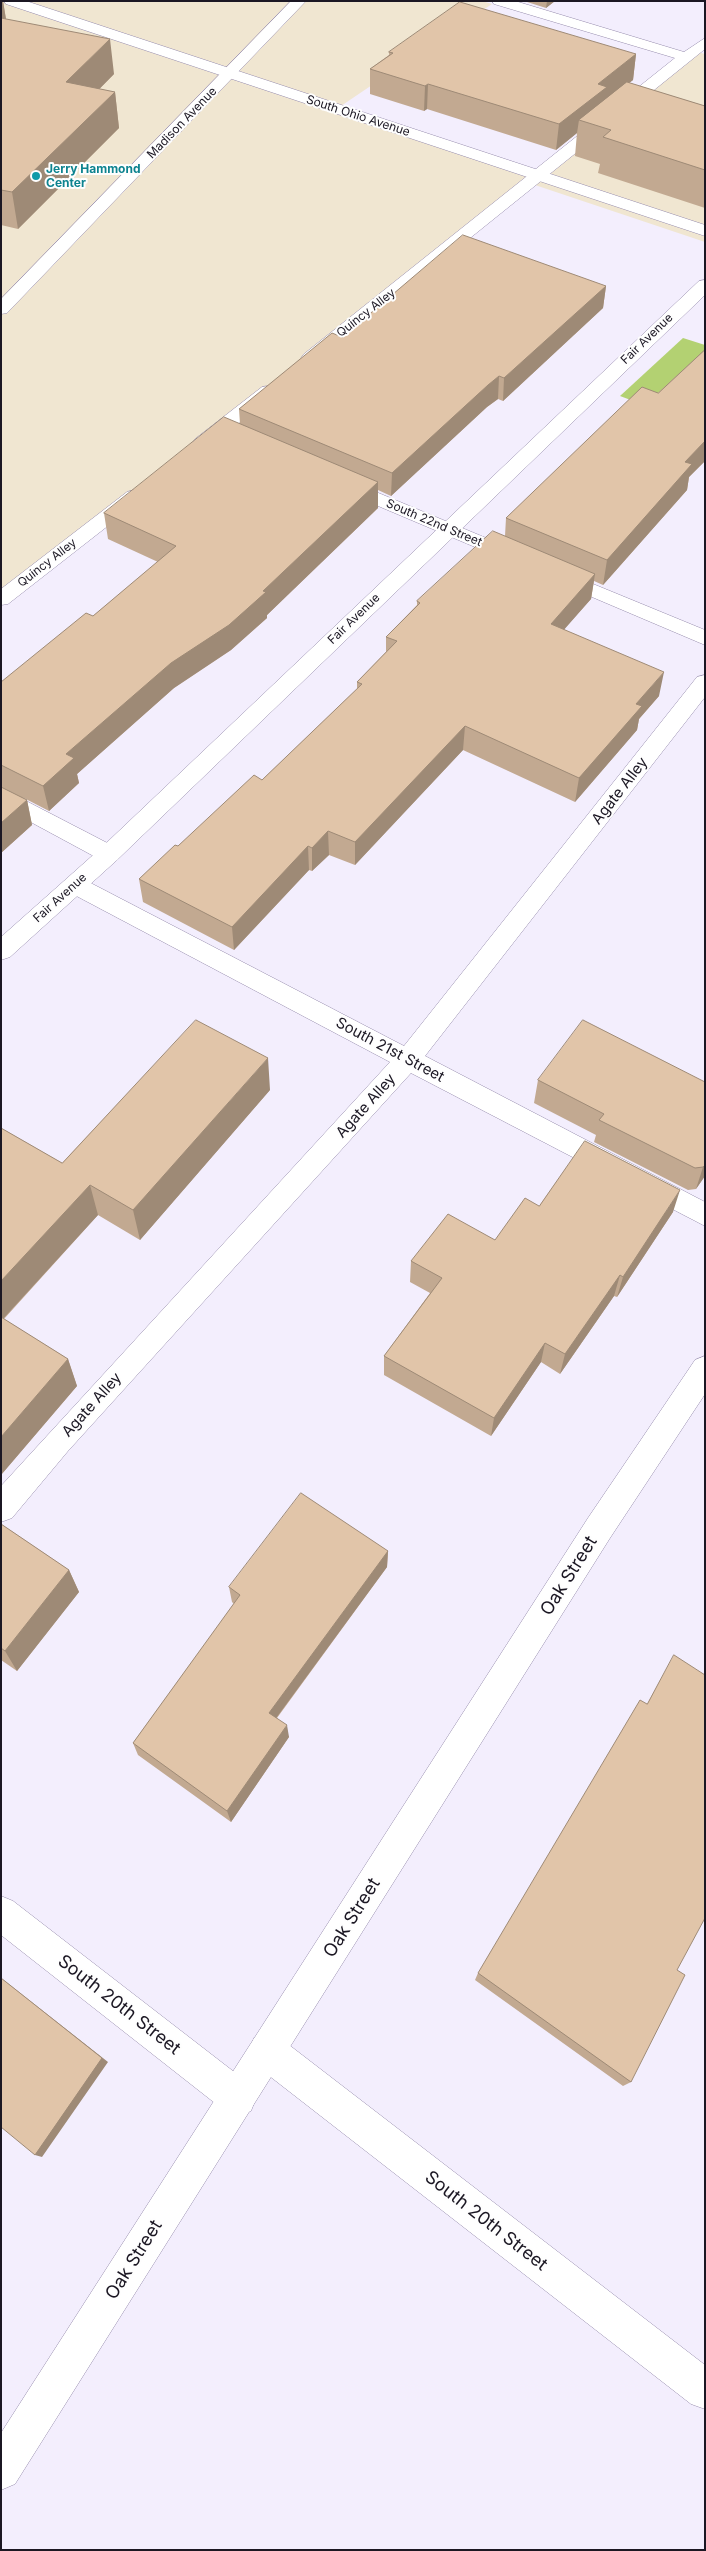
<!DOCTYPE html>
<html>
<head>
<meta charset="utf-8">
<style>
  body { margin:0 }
  #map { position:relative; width:706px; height:2551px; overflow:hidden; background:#f3eefd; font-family:Inter,sans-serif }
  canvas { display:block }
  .frame { position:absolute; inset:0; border:2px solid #1b1723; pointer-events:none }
</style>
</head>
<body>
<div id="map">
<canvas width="706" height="2551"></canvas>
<div class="frame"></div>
</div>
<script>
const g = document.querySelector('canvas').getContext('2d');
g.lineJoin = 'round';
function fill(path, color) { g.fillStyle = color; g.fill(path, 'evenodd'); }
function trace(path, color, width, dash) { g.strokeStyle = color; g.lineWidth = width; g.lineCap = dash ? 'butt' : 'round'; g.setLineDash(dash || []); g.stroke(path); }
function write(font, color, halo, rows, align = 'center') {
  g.font = font + ' Inter,sans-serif'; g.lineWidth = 4; g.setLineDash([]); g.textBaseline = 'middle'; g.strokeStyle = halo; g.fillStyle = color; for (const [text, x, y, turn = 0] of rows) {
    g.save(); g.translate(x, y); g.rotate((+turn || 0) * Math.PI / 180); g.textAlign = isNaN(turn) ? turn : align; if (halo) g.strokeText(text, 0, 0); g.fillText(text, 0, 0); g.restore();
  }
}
const commercial = new Path2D(`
  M1,1H482L492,4L338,108L533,171L692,51L705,54V242L526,182L1,604Z`);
const green = new Path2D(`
  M683,338L705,345V428L620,396Z`);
const lane = new Path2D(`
  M492,1H515L684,52L705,38V49L316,362H304L301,358L304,354L675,58L494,4Z
  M268,386L274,387L277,391L274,395L209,447H195L193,443L195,439L262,387Z
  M345,479L522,553L525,557L522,561L515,563L508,561L338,489L335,485L338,481Z
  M134,490L141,492L144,496L141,500L8,604L1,605V589L127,492Z
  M559,570L705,630V645L552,580L549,576L552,572Z
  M705,675V697L425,1056L705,1202V1226L411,1073L68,1451L12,1518L1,1522V1486L390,1062L67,891L63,885L67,879L75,876L83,879L404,1046L697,677Z
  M1,788L117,848L121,854L117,860L109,862L101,860L1,806Z
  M1,1896L13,1901L251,2085L256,2098L251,2111L238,2116L225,2111L1,1935Z
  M267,2033L280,2038L705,2365V2409L691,2404L254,2064L249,2051L254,2038Z`);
const street = new Path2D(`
  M291,1H306L7,313L1,314V299Z
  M705,280V295L117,860L10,957L1,960V937L101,848L699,281Z
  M705,1356V1394L610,1538L15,2484L1,2490V2433L588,1518L695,1360Z`);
const secondary = new Path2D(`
  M4,1H26L705,225V236L6,4Z`);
const wall = new Path2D(`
  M1,1H3L6,19L114,74L99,89L115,92L119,128L18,229L1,225Z
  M524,1H555L546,8Z
  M389,52L636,54L633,80L629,83L705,106V208L598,173L600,164L575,156L577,133L556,150L427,109L424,111L370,94V69L389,55Z
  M606,286L603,308L503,401L498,399L487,407L391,496L378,490V508L267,615V618L231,650L174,688L77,774L79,783L49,811L22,797L27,800L32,825L1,853V682L93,616L158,562L108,539L104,513L240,424L239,409L342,337Z
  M705,350V461L689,477L687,490L603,585L594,581L591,599L564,629L659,696L639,719L637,730L575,802L463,750L355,865L329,855L312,871L309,870L234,950L143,902L139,879L178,846L262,780L357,689V682L386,652V637L417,605V601L505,536L506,518L658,393Z
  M538,1080L705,1082V1176L696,1189L688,1190L594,1142L596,1135L534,1103Z
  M270,1090L140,1240L98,1215L4,1319L68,1359L77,1386L1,1475V1128L62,1163Z
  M539,1206L673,1212L617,1297L614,1296L560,1374L541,1362L491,1436L384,1375V1356L430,1293L410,1282L411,1261L495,1240Z
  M1,1524L69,1570L79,1592L17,1671L1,1660Z
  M388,1551L387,1567L277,1718L289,1737L231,1822L138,1755L133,1743L234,1604L232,1602L229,1587Z
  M677,1970L631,2082L623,2086L475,1980L478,1973Z`);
const shadedWall = new Path2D(`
  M1,1H3L8,32L1,38Z
  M547,1H555L546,8Z
  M110,39L114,74L71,118L66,82Z
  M636,54L633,80L605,102L579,120L577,133L556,150L559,124L598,84Z
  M428,84L427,109L424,111L425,86Z
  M115,92L119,128L18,229L12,192Z
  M606,286L603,308L503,401L504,378Z
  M499,376L498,399L487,407L391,496L392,473L488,385Z
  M705,441V461L689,477L687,490L603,585L607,560L685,462Z
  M378,482V508L267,615V618L231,650L174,688L77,774L79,783L49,811L43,786L66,754L171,663L263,591Z
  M595,574L591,599L548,648L551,624Z
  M664,672L659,696L639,719L637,730L575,802L579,778L636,704Z
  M465,726L463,750L355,865V842Z
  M27,800L32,825L1,853V823Z
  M328,831L329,855L312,871V848Z
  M308,846L309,870L234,950L232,927Z
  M268,1058L270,1090L140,1240L133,1210Z
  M705,1165V1176L696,1189L703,1167Z
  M90,1185L98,1215L1,1321V1281Z
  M680,1190L673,1212L617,1297L623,1277Z
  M620,1275L614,1296L560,1374L565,1354Z
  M545,1343L541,1362L491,1436L494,1418Z
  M68,1359L77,1386L1,1475V1437Z
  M388,1551L387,1567L271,1725L269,1713Z
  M69,1570L79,1592L17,1671L5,1651Z
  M287,1725L289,1737L231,1822L227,1811Z
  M1,1978L108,2062L42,2157L35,2155Z`);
const building = new Path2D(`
  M460,2L636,54L598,84L607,87L559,124L428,84L425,86L370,69L393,53L389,52Z
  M1,18L110,39L66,82L115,92L12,192L1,190Z
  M627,82L705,106V170L603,137L611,130L579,120Z
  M463,235L606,286L504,378L499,376L488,385L392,473L239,409L332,333L342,337Z
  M705,350V441L685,462L692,464L607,560L506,518L642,387L658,393Z
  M224,417L378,482L263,591L266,592L229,625L171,663L66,754L74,758L43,786L1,765V682L86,613L93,616L176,546L104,513Z
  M493,531L595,574L551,624L664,672L636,704L642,706L579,778L465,726L355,842L328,831L312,848L308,846L232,927L139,879L175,845L178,846L254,775L262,780L362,684L357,682L397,641L386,637L420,603L417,601Z
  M1,787L27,800L1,823Z
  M196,1020L268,1058L133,1210L90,1185L1,1281V1128L62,1163Z
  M583,1020L705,1082V1165L703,1167L695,1168L599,1120L604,1114L538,1080Z
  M585,1141L680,1190L623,1277L620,1275L565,1354L545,1343L494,1418L384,1356L442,1278L411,1261L448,1214L495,1240L525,1198L539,1206Z
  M1,1317L68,1359L1,1437Z
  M301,1493L388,1551L269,1713L287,1725L227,1811L133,1743L240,1595L229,1587Z
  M1,1524L69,1570L5,1651L1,1648Z
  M674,1655L705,1675V1918L677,1970L685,1975L631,2082L478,1973L640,1700L647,1704Z
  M1,1978L102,2058L35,2155L1,2127Z`);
const markers = [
  [36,176,5,"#0f9aa8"]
];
const farStreetnames = [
  ["South Ohio Avenue",358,116,18],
  ["Madison Avenue",182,123,-46],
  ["Quincy Alley",366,313,-38],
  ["Fair Avenue",647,339,-44],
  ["South 22nd Street",434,523,23],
  ["Quincy Alley",47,563,-38],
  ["Fair Avenue",354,619,-44],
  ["Fair Avenue",60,898,-42]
];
const farCulturenames = [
  ["Jerry Hammond",46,169],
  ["Center",46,183]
];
const streetNames = [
  ["Agate Alley",620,791,-52],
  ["South 21st Street",390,1050,28],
  ["Agate Alley",366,1106,-48],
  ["Agate Alley",92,1405,-48]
];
const nearStreetnames = [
  ["Oak Street",569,1576,-58],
  ["Oak Street",352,1918,-58],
  ["South 20th Street",119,2005,38],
  ["South 20th Street",486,2221,38],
  ["Oak Street",134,2260,-58]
];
fill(commercial, '#f0e6d1');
fill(green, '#b3d172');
trace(lane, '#968cad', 1);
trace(street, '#968cad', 1);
trace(secondary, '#968cad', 1);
fill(lane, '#fff');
fill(street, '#fff');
fill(secondary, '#fff');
fill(wall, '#c2a991');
fill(shadedWall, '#9e8a76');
fill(building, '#e1c5a9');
trace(building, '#9e8a76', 1);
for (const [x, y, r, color] of markers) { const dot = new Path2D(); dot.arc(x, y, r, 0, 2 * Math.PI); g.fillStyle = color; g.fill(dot); trace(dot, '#fefefe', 2); }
write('12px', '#1b1723', '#fefefe', farStreetnames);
write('bold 12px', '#0d838f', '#fefefe', farCulturenames, 'left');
write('15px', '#1b1723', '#fefefe', streetNames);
write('18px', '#1b1723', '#fefefe', nearStreetnames);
</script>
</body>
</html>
